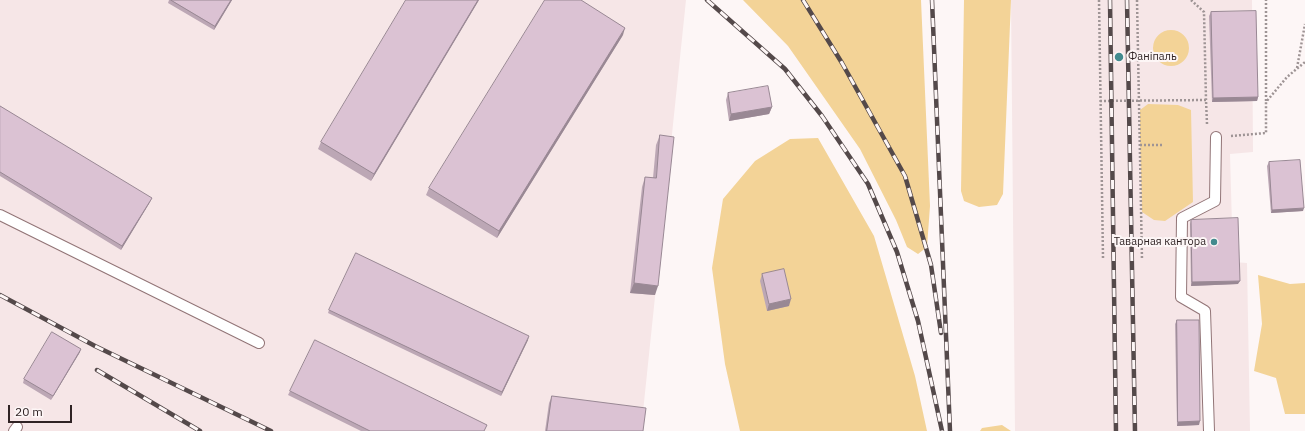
<!DOCTYPE html>
<html>
<head>
<meta charset="utf-8">
<style>
  body { margin:0 }
  #map { position:relative; width:1305px; height:431px; overflow:hidden; background:#fdf6f6; font-family:"IBM Plex Sans",sans-serif }
  canvas { display:block }
  .scale { position:absolute; left:8px; top:405px; width:64px; height:18px; box-sizing:border-box; border:2px solid #2f2324; border-top:0; padding-left:5px; font-size:12px; line-height:14px; white-space:nowrap; color:#2f2324; -webkit-text-stroke:3px #fdf6f6; paint-order:stroke }
</style>
</head>
<body>
<div id="map">
<canvas width="1305" height="431"></canvas>
<div class="scale">20 m</div>
</div>
<script>
const g = document.querySelector('canvas').getContext('2d');
g.lineJoin = 'round';
function fill(path, color) { g.fillStyle = color; g.fill(path, 'evenodd'); }
function trace(path, color, width, dash) { g.strokeStyle = color; g.lineWidth = width; g.lineCap = dash ? 'butt' : 'round'; g.setLineDash(dash || []); g.stroke(path); }
function write(font, color, halo, rows, align = 'center') {
  g.font = font + ' "IBM Plex Sans",sans-serif'; g.lineWidth = 4; g.setLineDash([]); g.textBaseline = 'middle'; g.strokeStyle = halo; g.fillStyle = color; for (const [text, x, y, turn = 0] of rows) {
    g.save(); g.translate(x, y); g.rotate((+turn || 0) * Math.PI / 180); g.textAlign = isNaN(turn) ? turn : align; if (halo) g.strokeText(text, 0, 0); g.fillText(text, 0, 0); g.restore();
  }
}
const built = new Path2D(`
  M0,0H686L641,431H0Z
  M1011,0H1252L1253,152L1230,154L1233,262L1247,263L1250,431H1015Z`);
const green = new Path2D(`
  M743,0H921L930,206L927,247L918,254L907,247L896,220L860,149L788,46Z
  M964,0H1011L1003,194L997,205L979,207L964,201L961,191Z
  M1153 48a18 18 0 1 1 36 0a18 18 0 1 1-36 0Z
  M1148,104L1178,105L1191,110L1193,202L1165,221L1154,220L1142,212L1140,138V110Z
  M818,138L874,236L915,376L927,431H740L725,364L712,268L723,199L755,161L790,139Z
  M1258,275L1290,284L1305,283V414H1285L1276,378L1254,371L1262,324Z
  M1002,425L1011,431H980L982,428Z`);
const path = new Path2D(`
  M1099,0L1103,258
  M1137,0L1142,260
  M1191,0L1204,12L1206,100
  M1297,68L1305,24
  M1100,101L1206,100L1207,124
  M1266,101V0
  M1231,136L1266,133V102L1287,77L1305,62
  M1140,145H1163`);
const service = new Path2D(`
  M0,215L259,343
  M14,431L17,427
  M1209,431L1205,311L1181,297L1182,218L1215,201L1216,137`);
const rail = new Path2D(`
  M707,0L785,69L822,116L868,184L897,252L918,321L942,431
  M803,0L842,63L905,176L931,265L941,333
  M932,0L950,431
  M1110,0L1116,431
  M1127,0L1135,431
  M0,295L95,346L271,431
  M97,370L200,431`);
const wall = new Path2D(`
  M169,0H232L214,30L168,3Z
  M479,0L371,181L318,149L321,142Z
  M1211,12L1258,97L1257,101L1212,102L1209,16Z
  M623,35L497,238L426,195L429,188Z
  M728,93L772,107L769,114L729,121L726,100Z
  M0,106L150,202L121,250L0,176Z
  M660,135L655,295L630,293L642,187L645,177L653,178L656,145Z
  M1269,162L1303,211L1271,213L1267,166Z
  M1191,220L1238,284L1191,286L1190,224Z
  M762,274L789,306L767,311L760,281Z
  M329,310L528,340L501,396L328,313Z
  M1177,320L1199,425L1177,426L1175,324Z
  M80,352L51,400L23,383L24,379Z
  M290,391L487,425L484,431H361L288,395Z
  M552,396L643,431H545L549,403Z`);
const shadedWall = new Path2D(`
  M231,0H232L214,30L215,26Z
  M478,0H479L371,181L374,174Z
  M625,28L623,35L497,238L499,231Z
  M1258,97L1257,101L1212,102L1213,98Z
  M772,107L769,114L729,121L731,114Z
  M152,198L150,202L121,250L122,246Z
  M1304,208L1303,211L1271,213L1272,210Z
  M1240,281L1238,284L1191,286L1192,282Z
  M634,283L658,286L655,295L630,293Z
  M791,299L789,306L767,311L769,304Z
  M529,336L528,340L501,396L502,392Z
  M81,349L80,352L51,400L53,396Z
  M1200,421L1199,425L1177,426L1178,422Z`);
const building = new Path2D(`
  M171,0H231L215,26Z
  M406,0H478L374,174L321,142Z
  M545,0H581L625,28L499,231L429,188Z
  M1256,11L1258,97L1213,98L1211,12Z
  M768,86L772,107L731,114L728,93Z
  M0,106L152,198L122,246L0,172Z
  M660,135L674,137L658,286L634,283L645,177L656,178Z
  M1300,160L1304,208L1272,210L1269,162Z
  M1238,218L1240,281L1192,282L1191,220Z
  M356,253L529,336L502,392L329,310Z
  M784,269L791,299L769,304L762,274Z
  M1177,320H1199L1200,421L1178,422Z
  M52,332L81,349L53,396L24,379Z
  M315,340L487,425L484,431H370L290,391Z
  M552,396L646,408L643,431H547Z`);
const markers = [
  [1119,57,5,"#428a8e"],
  [1214,242,4,"#428a8e"]
];
const poiNames = [
  ["Фаніпаль",1128,57],
  ["Таварная кантора",1206,242,"right"]
];
fill(built, '#f6e6e7');
fill(green, '#f3d397');
trace(service, '#927577', 12);
trace(path, '#9e9495', 2.5, [2, 2]);
trace(service, '#fff', 10);
trace(rail, '#54494a', 4.5);
trace(rail, '#fdf6f6', 3, [9]);
fill(wall, '#bca7b5');
fill(shadedWall, '#998894');
fill(building, '#dbc2d3');
trace(building, '#998894', 1);
for (const [x, y, r, color] of markers) { const dot = new Path2D(); dot.arc(x, y, r, 0, 2 * Math.PI); g.fillStyle = color; g.fill(dot); trace(dot, '#fdf6f6', 1.5); }
write('11px', '#2f2324', '#fdf6f6', poiNames, 'left');
</script>
</body>
</html>
